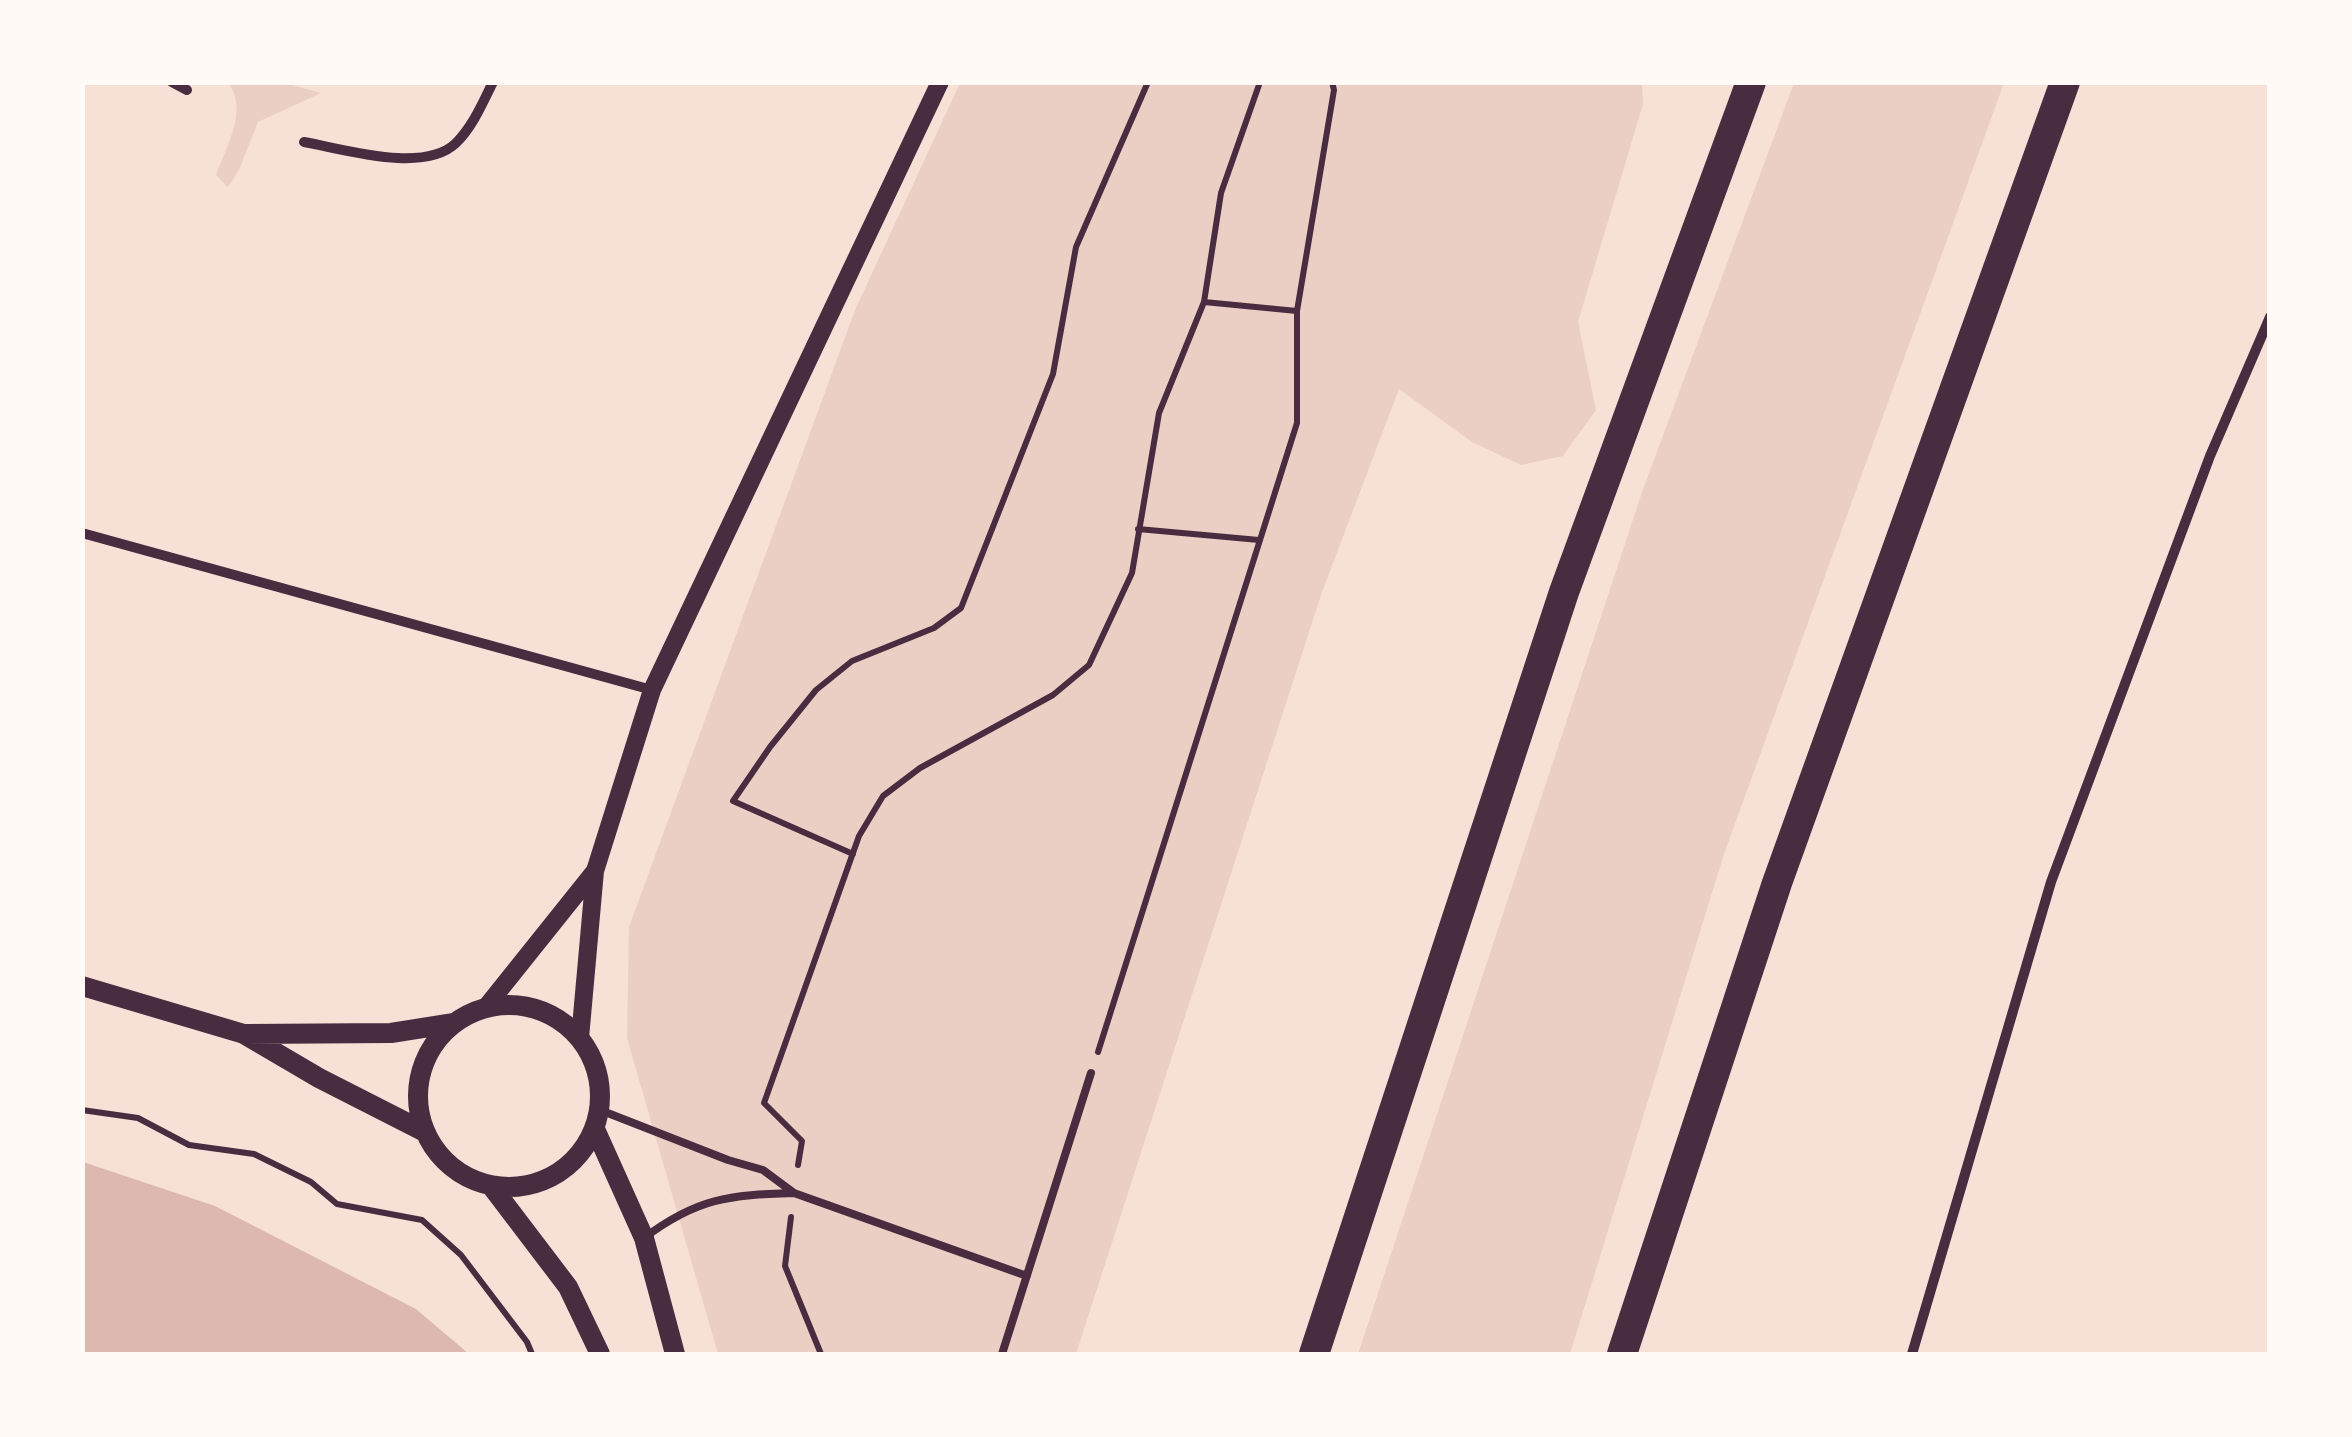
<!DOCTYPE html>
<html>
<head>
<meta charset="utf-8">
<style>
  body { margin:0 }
  #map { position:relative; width:2352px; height:1437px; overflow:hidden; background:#f7e1d7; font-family:Commissioner,sans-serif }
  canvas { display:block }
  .frame { position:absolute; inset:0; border:85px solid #fffaf5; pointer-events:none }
</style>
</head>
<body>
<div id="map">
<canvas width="2352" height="1437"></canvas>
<div class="frame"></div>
</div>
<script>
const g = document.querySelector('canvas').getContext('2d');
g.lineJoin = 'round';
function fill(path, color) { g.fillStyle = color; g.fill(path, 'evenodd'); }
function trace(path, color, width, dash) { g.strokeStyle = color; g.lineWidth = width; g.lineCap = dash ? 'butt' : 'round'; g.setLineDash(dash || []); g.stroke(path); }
const green = new Path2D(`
  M228,83H285L321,93L258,122L239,170L228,187L216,175C226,147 249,109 228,83Z
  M960,83H1642L1643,104L1578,322L1596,410L1563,456L1521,465L1472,442L1399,389L1321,595L1076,1354H718L627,1038L629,927L855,310Z
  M1794,83H2004L1724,854L1570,1354H1358L1642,492Z`);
const water = new Path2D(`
  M83,1162L215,1206L416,1309L469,1354H83Z`);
const path = new Path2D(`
  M1204,302L1297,311
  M1138,529L1259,540
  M853,854L733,801L770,747L816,690L852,661L934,628L961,608L1053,374L1076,247L1148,82
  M1098,1052L1297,423V311L1334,90L1332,82
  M82,1110L138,1118L189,1145L254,1154L311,1182L337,1204L422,1220L461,1255L527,1342L532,1354
  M798,1165L802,1141L764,1103L859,836L883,796L920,768L1053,695L1089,665L1132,573L1159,413L1204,302L1221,193L1260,82
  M791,1217L785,1266L821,1354`);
const service = new Path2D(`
  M600,1110L728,1160L763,1170L794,1193L1027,1276
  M644,1238C697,1198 729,1195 794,1193
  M1002,1354L1091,1073`);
const minor = new Path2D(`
  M172,82L187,90
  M304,142C344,149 424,174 456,143C473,126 482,104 493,82
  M82,533L652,690
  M1912,1354L2051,882L2210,456L2270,317`);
const tertiary = new Path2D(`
  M486,1007L594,872
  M580,1038L595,871L652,690L940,82`);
const secondary = new Path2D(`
  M82,986L244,1034L319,1078L425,1132
  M418 1096a91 91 0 1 1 182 0a91 91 0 1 1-182 0Z
  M246,1034L391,1033L454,1023
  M595,1129L644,1238L675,1354
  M492,1187L568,1287L600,1354`);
const motorway = new Path2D(`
  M1314,1354L1564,592L1751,82
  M1622,1354L1777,883L2065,82`);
fill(green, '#ebcfc5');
fill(water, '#dcb8b0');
trace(path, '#4a2c40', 6);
trace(service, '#4a2c40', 8);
trace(minor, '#4a2c40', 10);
trace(tertiary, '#4a2c40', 18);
trace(secondary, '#4a2c40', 20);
trace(motorway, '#4a2c40', 30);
</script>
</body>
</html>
